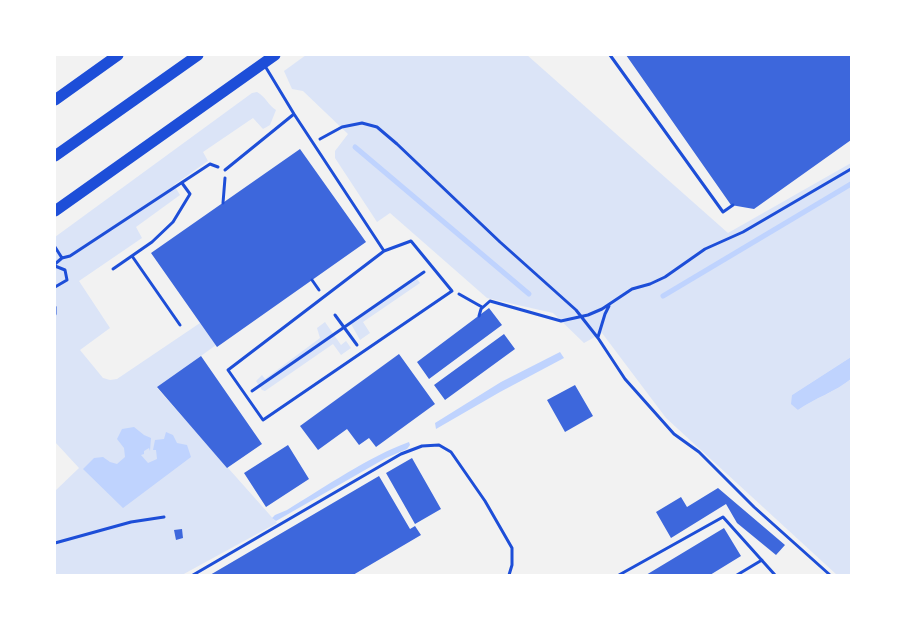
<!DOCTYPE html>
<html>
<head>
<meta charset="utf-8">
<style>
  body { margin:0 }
  #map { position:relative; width:906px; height:630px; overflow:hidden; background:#f2f2f2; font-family:"Work Sans",sans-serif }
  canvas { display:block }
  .frame { position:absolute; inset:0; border:56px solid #fff; pointer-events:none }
</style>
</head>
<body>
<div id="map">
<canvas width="906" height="630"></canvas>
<div class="frame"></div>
</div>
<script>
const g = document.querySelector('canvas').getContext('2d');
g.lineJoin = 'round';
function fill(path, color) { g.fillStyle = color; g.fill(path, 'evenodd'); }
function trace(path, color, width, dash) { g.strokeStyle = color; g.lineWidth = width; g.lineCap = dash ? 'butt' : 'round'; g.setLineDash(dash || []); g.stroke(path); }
const green = new Path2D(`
  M306,55H527L728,233L851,163V357L792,395L798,410C815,398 835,392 851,379V575H837L666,418L602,333L584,343L553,313L487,298L390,213L377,222L335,158V151L348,134L303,91L292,89L284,71Z
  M257,92C266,97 268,105 276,110L270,125L263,129L253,118L203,152L208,161L174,185L180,195L136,227L142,238L79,281L110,328L80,350L103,378L110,380L117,379L200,323L216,345L157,388L277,523L182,575H55V491L79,468L55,442V237L252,93Z
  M417,279L420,283L363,322L370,333L360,340L351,324Z
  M325,322L341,345L346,341L351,348L341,355L333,344L265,391L262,390L256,381L262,375L265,379L320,338L317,328Z`);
const water = new Path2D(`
  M560,352L564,358L500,392L436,429L435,423L501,382Z
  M851,357V379C835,392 815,398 798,410L791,404L792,395Z
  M134,427L144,435L151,438L150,451L149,448L144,451V454L141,455L148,463L157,459L156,450H153L155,440L164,439L166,432L173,435L177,443L187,445L191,457L123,508L83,469L94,458L103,457L110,462L117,464L125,457L124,448L117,439L122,429Z
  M409,442L410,445L407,449L386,458L276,521L272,518L275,515L287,510C325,487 368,457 409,442Z`);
const stream = new Path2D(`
  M355,147L529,294
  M663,296L851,184`);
const building = new Path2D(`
  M626,55H851V140L754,209L731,205Z
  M300,149L366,242L217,347L151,253Z
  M489,308L502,325L429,379L417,362Z
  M504,334L515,349L445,400L434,385Z
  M399,354L435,404L376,447L369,438L359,445L347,429L318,450L300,426Z
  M201,356L262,444L227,468L157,387Z
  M575,385L593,416L565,432L547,400Z
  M288,445L309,479L266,507L244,473Z
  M412,458L441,509L415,524L386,473Z
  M379,476L410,529L415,526L421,535L353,575H210Z
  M718,488L785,545L776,555L737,523L726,504L671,538L656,512L681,497L687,507Z
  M724,528L741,556L710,575H646Z
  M182,529L183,538L176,540L174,530Z`);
const path = new Path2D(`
  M320,139L342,127L362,123L377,127L397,144L500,242L576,310L598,338L625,379L674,434L699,452L754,507L830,575
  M223,203L225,178
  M55,247L62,258L70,256L210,164L218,167
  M132,256L180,325
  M55,264L62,258
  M55,266L65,270L67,280L55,287
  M113,269L152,242L173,222L190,194L182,183
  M312,280L319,290
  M459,294L482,307
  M55,307V314
  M335,315L357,345
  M479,316L481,309L490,301L561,321L588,315L602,309L632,289L650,284L665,277L705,249L743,232L851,169
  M598,337L605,314L609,306
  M252,391L424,272
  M55,543L131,522L164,517`);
const service = new Path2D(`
  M610,55L723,212L733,205
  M265,66L294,114L384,251L228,370L263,420L452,291L411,241L384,251
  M225,170L294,114
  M193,575L401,454L422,446L439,445L451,452L485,501L512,548V565L509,575
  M619,575L723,517L775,575
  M737,575L762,560`);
const trunk = new Path2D(`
  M55,100L118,55
  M55,156L198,55
  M55,211L275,55`);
fill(green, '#dbe4f7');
fill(water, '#bfd3fe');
trace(stream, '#bfd3fe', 5);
fill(building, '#3d67dc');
trace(path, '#1d4ed8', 3);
trace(service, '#1d4ed8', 3);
trace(trunk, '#1d4ed8', 11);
</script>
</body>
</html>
